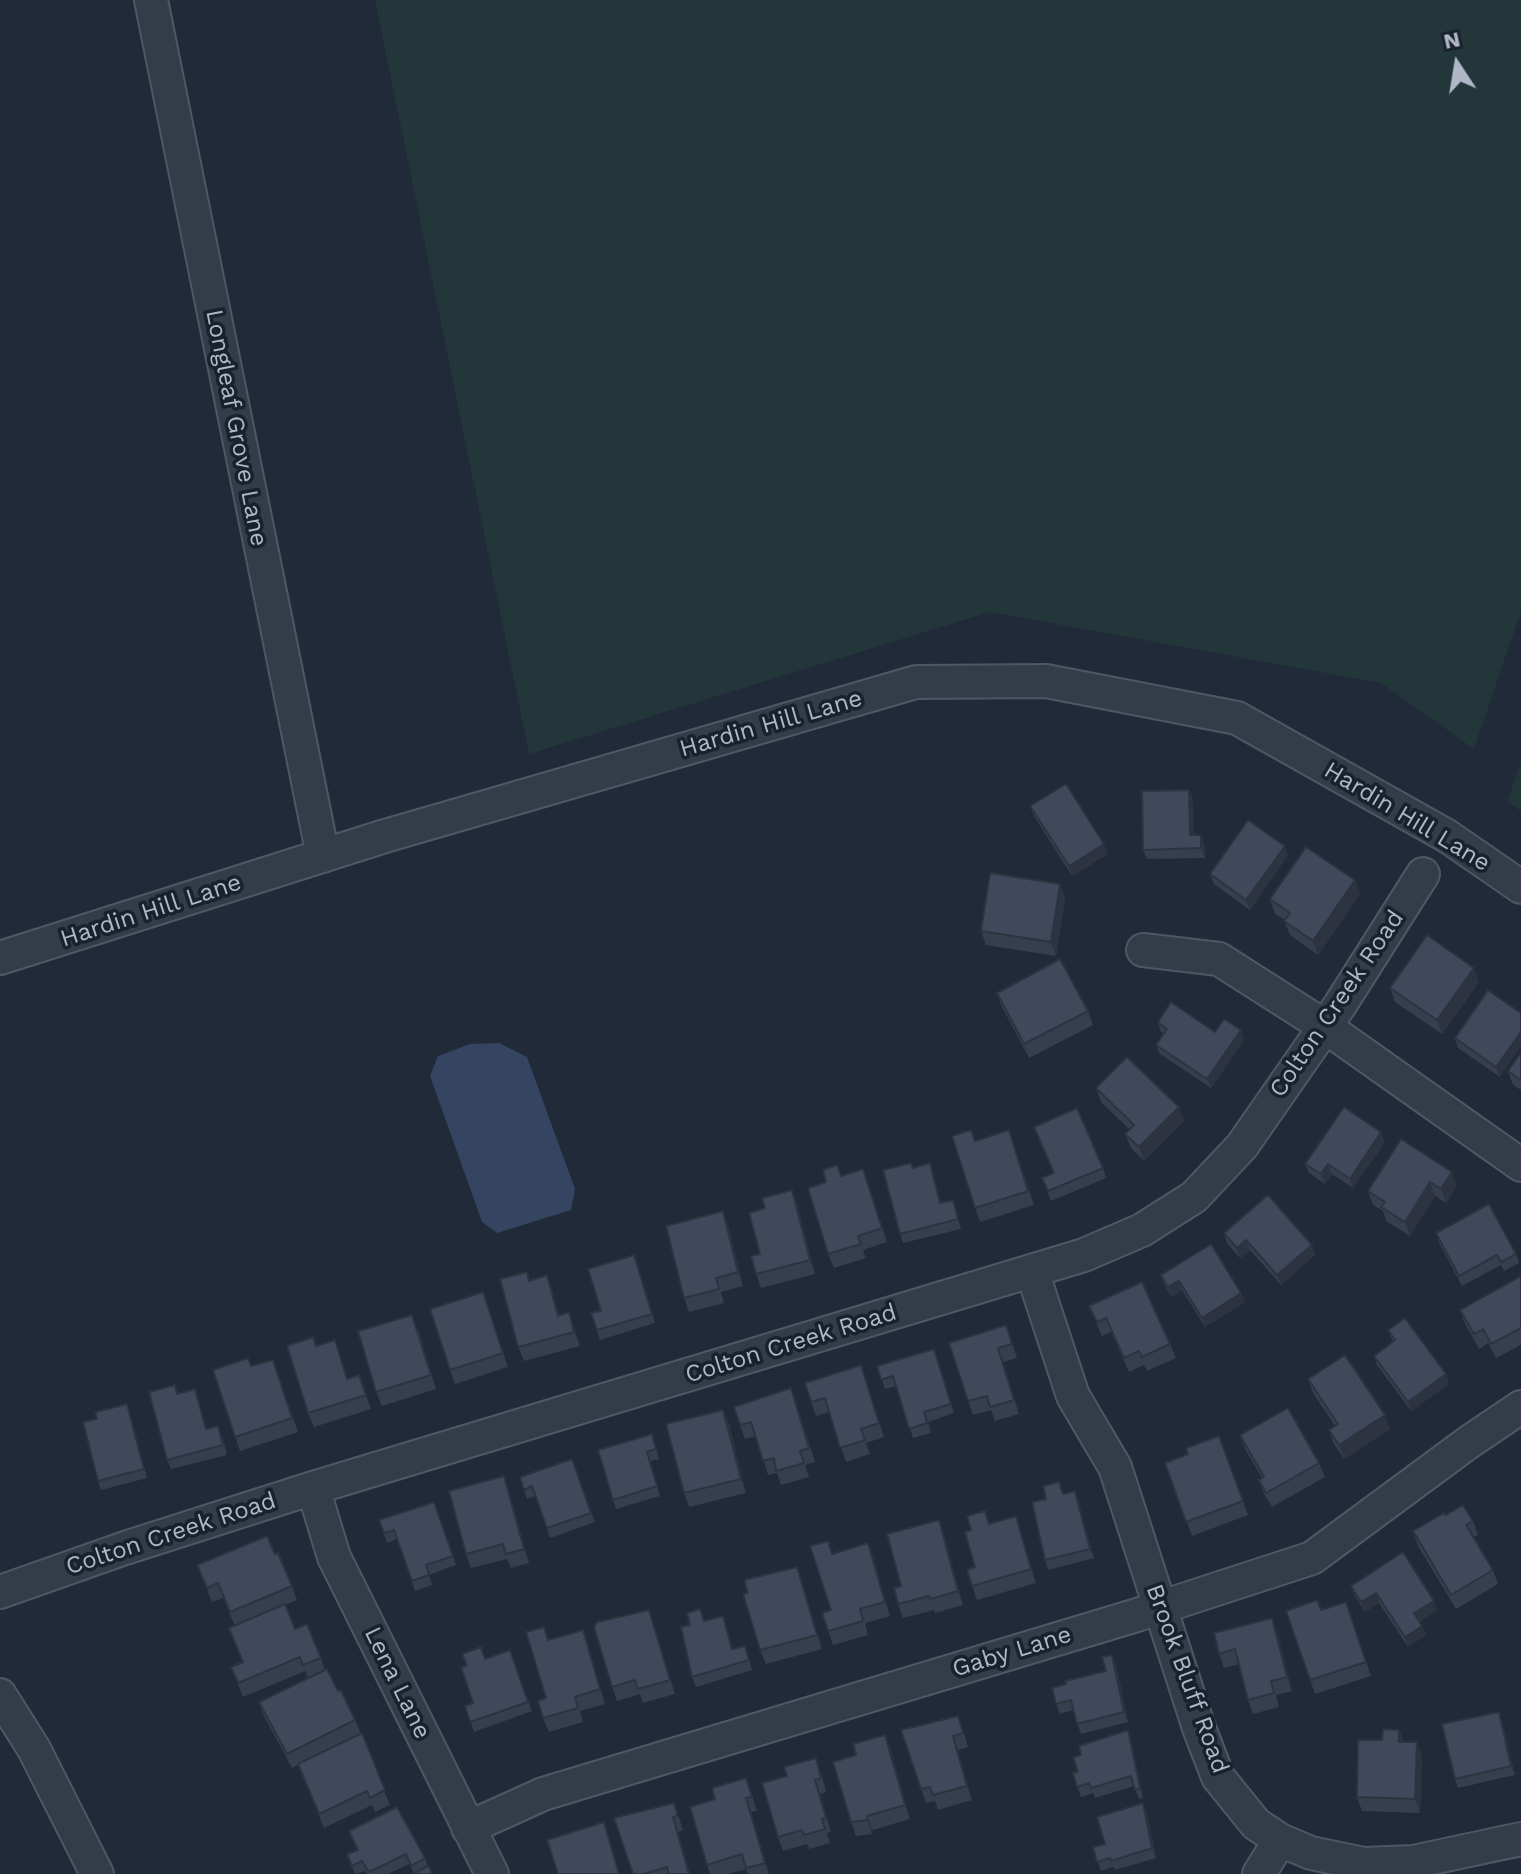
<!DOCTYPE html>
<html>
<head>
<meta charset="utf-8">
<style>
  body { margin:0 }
  #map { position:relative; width:1521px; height:1874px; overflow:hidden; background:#212a39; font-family:"Work Sans",sans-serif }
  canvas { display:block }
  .north { position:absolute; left:1417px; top:24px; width:80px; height:80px; -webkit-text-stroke:6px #1a212e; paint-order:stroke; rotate:348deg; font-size:22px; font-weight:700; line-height:32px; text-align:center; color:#b0b7c6 }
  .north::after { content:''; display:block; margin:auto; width:28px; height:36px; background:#b0b7c6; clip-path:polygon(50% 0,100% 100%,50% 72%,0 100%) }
</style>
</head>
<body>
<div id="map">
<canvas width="1521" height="1874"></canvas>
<div class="north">N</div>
</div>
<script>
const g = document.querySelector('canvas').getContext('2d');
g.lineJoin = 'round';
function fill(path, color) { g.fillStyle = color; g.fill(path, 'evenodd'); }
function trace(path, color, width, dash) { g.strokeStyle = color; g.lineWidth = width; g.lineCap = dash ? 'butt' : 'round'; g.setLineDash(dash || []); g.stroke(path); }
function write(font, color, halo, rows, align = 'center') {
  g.font = font + ' "Work Sans",sans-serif'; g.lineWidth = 7; g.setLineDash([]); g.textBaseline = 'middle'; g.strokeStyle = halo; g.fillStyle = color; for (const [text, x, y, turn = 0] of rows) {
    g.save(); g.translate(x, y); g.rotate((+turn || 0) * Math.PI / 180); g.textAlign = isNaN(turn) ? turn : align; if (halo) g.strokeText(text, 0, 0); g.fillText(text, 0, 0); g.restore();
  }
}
const green = new Path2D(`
  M375,0H1521V611L1474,749L1381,683L990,612L529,754Z
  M1521,762V811L1507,802Z`);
const water = new Path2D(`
  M499,1043L527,1057L575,1189L571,1210L497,1233L482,1222L430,1076L438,1056L470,1044Z`);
const street = new Path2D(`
  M151,0L323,856
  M1143,950L1219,959L1324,1026L1521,1165
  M0,958L385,836L916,682L1046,681L1237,718L1447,836L1521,887
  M1032,1271L1073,1396L1115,1467L1199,1728L1218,1777L1256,1824L1280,1840L1311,1853L1364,1864L1413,1862L1521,1839
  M313,1488L334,1557L492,1874
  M0,1592L125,1548L313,1488L1084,1255L1142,1230L1194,1197L1242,1146L1340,1005L1423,874
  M0,1695L34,1749L97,1874
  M468,1828L543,1794L1137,1615L1312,1558L1469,1442L1521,1407
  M1259,1874L1280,1840`);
const wall = new Path2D(`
  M1189,790L1193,799V835L1204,844L1205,858L1147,859L1143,850Z
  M1030,806L1108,854L1072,876L1034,816Z
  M1288,855L1250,910L1214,884L1210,874Z
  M1355,880L1360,894L1318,955L1290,935L1284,921L1285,920L1275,914L1270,899Z
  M1065,898L1056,956L986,945L981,931Z
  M1479,982L1442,1034L1395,1002L1390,988Z
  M1488,990L1500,1077L1458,1048L1455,1038Z
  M997,993L1088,1011L1093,1025L1029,1058L1002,1007Z
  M1158,1022L1215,1032L1244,1040L1211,1088L1160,1054L1156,1045L1164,1034L1161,1032Z
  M1521,1052V1090L1513,1085L1508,1071Z
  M1096,1088L1179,1107L1184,1121L1144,1161L1131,1148L1125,1134L1130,1130L1101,1102Z
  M1009,1130L1034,1205L980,1222L975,1208V1141Z
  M1401,1139L1457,1186L1446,1203L1435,1196L1410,1236L1386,1221L1383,1211L1373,1205L1368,1191Z
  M1385,1142L1353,1188L1332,1174L1325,1184L1309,1173L1305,1164Z
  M930,1163L941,1203L953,1200L961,1229L903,1243L900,1234L913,1168Z
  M1103,1168L1106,1178L1051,1201L1042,1178L1053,1173Z
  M863,1169L887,1242L863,1250L866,1258L834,1268L828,1254L826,1182Z
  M797,1204L815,1274L761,1288L756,1274L760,1254Z
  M728,1225L743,1286L721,1292L724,1303L689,1312L684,1298Z
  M1224,1233L1312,1245L1315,1255L1281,1285L1250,1250L1240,1258L1227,1243Z
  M1436,1233L1516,1254L1519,1263L1504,1271L1501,1265L1462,1286L1439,1243Z
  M637,1265L655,1323L600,1340L591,1313L601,1311Z
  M1161,1275L1245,1302L1205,1327L1182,1290L1172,1297L1164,1284Z
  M1521,1276V1345L1496,1358L1488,1343L1479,1349L1465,1324L1460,1310Z
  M530,1280L552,1289L559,1315L569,1312L580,1346L524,1361L518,1347Z
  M483,1292L508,1367L455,1384L450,1370Z
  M1089,1306L1170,1344L1176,1358L1147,1371L1144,1365L1129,1372L1111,1332L1102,1336Z
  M1006,1325L1017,1358L1003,1362L1019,1414L995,1421L991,1410L973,1415L968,1401Z
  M418,1329L436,1389L382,1406L376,1392Z
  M1388,1330L1446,1374L1449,1384L1411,1411L1377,1365L1374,1356L1393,1342Z
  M316,1346L340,1354L348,1379L359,1375L371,1409L314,1427L308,1413Z
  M937,1358L954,1413L928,1422L931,1433L913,1438L896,1386L885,1389L877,1366Z
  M273,1360L298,1432L240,1451L213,1370L251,1366Z
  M866,1379L884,1437L866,1443L870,1454L846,1462L829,1412L816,1416L811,1402Z
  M1308,1379L1390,1429L1344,1459L1334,1444L1329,1430L1335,1426L1313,1393Z
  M791,1388L815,1462L805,1465L809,1477L781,1485L777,1473L768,1475L756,1436L745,1439L740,1425Z
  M195,1389L207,1429L222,1436L227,1455L171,1469L167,1460L178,1394Z
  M723,1410L729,1424L746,1493L689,1507L684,1493Z
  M130,1414L147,1478L101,1490L98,1481L97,1419Z
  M1240,1435L1319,1463L1325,1477L1272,1507L1264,1494L1259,1480L1262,1478L1245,1449Z
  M1219,1436L1248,1515L1192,1536L1165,1463L1188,1454Z
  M655,1443L659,1459L650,1461L660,1496L616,1509L598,1450Z
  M572,1459L595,1522L550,1538L536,1496L527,1499L520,1477Z
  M504,1476L509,1490L529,1563L511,1568L507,1559L471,1568L466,1554Z
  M1075,1491L1094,1558L1048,1570L1045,1560L1064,1493Z
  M434,1502L456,1565L429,1575L432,1585L415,1591L397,1539L387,1543L379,1520Z
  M1446,1515L1473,1521L1478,1535L1473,1537L1493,1570L1498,1584L1456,1609L1418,1546L1413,1531Z
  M1016,1516L1036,1583L977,1600L972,1586L975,1567L990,1524Z
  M939,1520L944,1534L963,1605L935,1613L934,1610L903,1618L898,1604L901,1586Z
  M868,1543L890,1616L865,1623L868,1635L833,1645L828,1631L831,1610L833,1554Z
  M275,1554L292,1586L297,1600L285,1605L295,1629L321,1658L325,1670L355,1720L390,1805L375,1812L372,1805L324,1828L298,1765L292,1768L264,1716L259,1702L308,1678L305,1671L243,1697L231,1667L243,1662L229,1628L235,1626L223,1598L212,1602L197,1565Z
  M802,1581L822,1649L766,1664L760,1650Z
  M1351,1586L1437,1610L1419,1622L1426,1635L1408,1647L1379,1603L1365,1612L1355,1596Z
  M1346,1602L1371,1676L1315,1694L1286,1611L1321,1610Z
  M649,1610L675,1694L643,1703L640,1694L617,1701L612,1687Z
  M723,1616L733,1649L748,1655L752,1670L696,1687L692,1677L705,1621Z
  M1272,1618L1277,1632L1292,1691L1276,1695L1279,1707L1253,1714L1248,1700L1239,1664L1224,1668L1219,1654Z
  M544,1627L549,1640L588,1644L605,1704L580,1711L583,1722L549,1732L543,1718L546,1698Z
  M510,1650L532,1711L474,1732L465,1706L473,1703L467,1666Z
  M1112,1655L1116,1664L1128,1722L1081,1734L1073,1710L1060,1714L1056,1704L1106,1671Z
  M1502,1721L1515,1775L1458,1788L1455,1779Z
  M901,1730H963L968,1747L958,1750L972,1800L938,1810L935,1801L926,1803Z
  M1399,1730L1404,1742L1422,1756L1420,1813L1362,1811L1357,1797L1382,1740Z
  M885,1735L910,1819L873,1830L872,1834L856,1836L851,1822L856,1755Z
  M1131,1739L1143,1798L1139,1799L1134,1786L1095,1798L1093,1793L1081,1797L1073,1773L1078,1772Z
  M821,1772L826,1792L820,1794L831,1832L827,1833L830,1843L809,1849L807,1844L783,1851L778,1837Z
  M751,1792L757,1811L751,1812L769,1874H748L746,1869L728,1874H710L707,1865L715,1799Z
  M674,1803L683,1830L678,1832L690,1874H633Z
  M1147,1813L1156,1858L1115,1870L1113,1867L1101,1871L1093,1847L1105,1844Z
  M349,1831L425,1858L428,1866L414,1873L409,1864L388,1874H367L365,1871L355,1874L347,1854L357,1850Z`);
const shadedWall = new Path2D(`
  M1189,790L1193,799L1194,845L1190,835Z
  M1201,835L1204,844L1205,858L1201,848Z
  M1104,844L1108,854L1072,876L1069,866Z
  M1285,846L1288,855L1250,910L1246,900Z
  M1355,880L1360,894L1318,955L1313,941Z
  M1060,884L1065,898L1056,956L1051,942Z
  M1474,968L1479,982L1442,1034L1437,1020Z
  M1241,1030L1244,1040L1211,1088L1207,1079Z
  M1521,1032V1046L1500,1077L1496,1067Z
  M1179,1107L1184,1121L1144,1161L1139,1147Z
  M1381,1132L1385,1142L1353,1188L1350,1179Z
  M1328,1164L1332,1174L1325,1184L1321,1174Z
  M1452,1172L1457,1186L1446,1203L1441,1189Z
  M1430,1182L1435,1196L1410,1236L1405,1222Z
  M792,1190L797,1204L815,1274L810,1260Z
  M723,1211L728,1225L743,1286L738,1272Z
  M1246,1240L1250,1250L1240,1258L1237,1248Z
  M1312,1245L1315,1255L1281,1285L1277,1275Z
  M547,1275L552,1289L563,1330L558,1316Z
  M1179,1281L1182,1290L1172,1297L1168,1287Z
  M1241,1293L1245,1302L1205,1327L1202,1318Z
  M569,1312L574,1326L580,1346L574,1332Z
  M1446,1374L1449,1384L1411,1411L1408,1402Z
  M723,1410L729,1424L746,1493L741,1479Z
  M1385,1415L1390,1429L1344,1459L1339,1445Z
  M504,1476L509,1490L529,1563L524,1549Z
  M1075,1491L1078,1500L1094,1558L1090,1549Z
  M1016,1516L1021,1530L1036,1583L1031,1569Z
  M939,1520L944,1534L963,1605L958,1591Z
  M868,1543L874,1557L890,1616L885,1602Z
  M1376,1593L1379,1603L1365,1612L1361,1602Z
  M1434,1601L1437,1610L1417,1623L1414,1613Z
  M1272,1618L1277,1632L1292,1691L1287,1677Z
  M1422,1626L1426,1635L1408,1647L1405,1637Z
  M583,1630L588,1644L605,1704L600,1689Z
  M1112,1655L1116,1664L1128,1722L1124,1712Z
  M1499,1712L1502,1721L1515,1775L1511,1766Z
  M1128,1730L1131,1739L1143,1798L1140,1788Z
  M1399,1730L1404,1744L1399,1742Z
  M885,1735L891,1749L910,1819L905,1805Z
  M953,1736L958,1750L972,1800L967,1786Z
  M1417,1742L1422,1756L1420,1813L1415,1799Z
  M746,1798L751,1812L769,1874L765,1863Z
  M1143,1803L1147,1813L1156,1858L1152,1848Z
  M867,1816L873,1830L872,1834L867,1820Z`);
const building = new Path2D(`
  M1066,784L1104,844L1069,866L1030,806Z
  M1189,790L1190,835H1201V848L1143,850L1142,791Z
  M1248,820L1285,846L1246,900L1210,874Z
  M1306,847L1355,880L1313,941L1284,921L1290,913L1270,899Z
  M990,873L1060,884L1051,942L981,931Z
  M1427,935L1474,968L1437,1020L1390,988Z
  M1060,959L1088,1011L1024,1044L997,993Z
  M1488,990L1521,1013V1032L1496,1067L1455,1038Z
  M1171,1002L1215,1032L1224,1019L1241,1030L1207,1079L1156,1045L1167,1029L1158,1022Z
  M1521,1052V1080L1508,1071Z
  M1127,1057L1179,1107L1139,1147L1125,1134L1134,1125L1096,1088Z
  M1344,1107L1381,1132L1350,1179L1328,1164L1321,1174L1305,1164Z
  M1077,1108L1103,1168L1048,1191L1042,1178L1054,1173L1034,1127Z
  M971,1130L975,1141L1009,1130L1028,1191L975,1208L952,1136Z
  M1401,1139L1452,1172L1441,1189L1430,1182L1405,1222L1381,1207L1385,1202L1368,1191Z
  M911,1163L913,1168L930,1163L940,1203L953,1200L958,1219L900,1234L883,1170Z
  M837,1165L841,1176L863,1169L882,1228L858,1236L861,1244L828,1254L808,1188L826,1182L823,1170Z
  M792,1190L810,1260L756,1274L751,1256L760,1254L749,1213L765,1208L762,1198Z
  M1268,1195L1312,1245L1277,1275L1246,1240L1237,1248L1224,1233Z
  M1489,1204L1516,1254L1501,1262L1497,1255L1459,1276L1436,1233Z
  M723,1211L738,1272L716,1278L719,1289L684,1298L666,1226Z
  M1211,1244L1241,1293L1202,1318L1179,1281L1168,1287L1161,1275Z
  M634,1255L652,1314L597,1330L591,1313L601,1311L588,1269Z
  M527,1272L529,1281L547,1275L558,1316L569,1312L574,1332L518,1347L500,1279Z
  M1521,1276V1328L1491,1344L1483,1329L1474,1334L1460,1310Z
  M1142,1282L1170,1344L1142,1357L1139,1351L1124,1358L1106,1318L1097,1322L1089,1306Z
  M483,1292L503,1353L450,1370L430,1309Z
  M412,1315L431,1375L376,1392L358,1331Z
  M1405,1318L1446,1374L1408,1402L1374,1356L1395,1340L1388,1330Z
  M1006,1325L1012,1344L998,1348L1014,1400L990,1407L987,1396L968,1401L949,1343Z
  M313,1337L316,1346L335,1340L347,1379L359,1375L366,1395L308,1413L287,1346Z
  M934,1349L951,1404L924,1412L927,1423L909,1429L893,1376L881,1380L877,1366Z
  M1345,1355L1385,1415L1339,1445L1329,1430L1338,1424L1308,1379Z
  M248,1358L251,1366L273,1360L292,1418L235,1437L213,1370Z
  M861,1365L879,1423L861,1429L865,1440L840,1448L825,1398L811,1402L805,1383Z
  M175,1385L177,1394L195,1389L206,1429L218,1426L223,1445L167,1460L149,1392Z
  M791,1388L809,1448L800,1451L804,1463L776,1471L774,1458L763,1461L751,1422L740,1425L734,1407Z
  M127,1404L144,1469L98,1481L83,1422L97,1419L95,1412Z
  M1288,1408L1319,1463L1266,1493L1259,1480L1264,1477L1240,1435Z
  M723,1410L741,1479L684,1493L666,1424Z
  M652,1434L656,1449L647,1452L657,1486L613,1500L598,1450Z
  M1219,1436L1243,1501L1186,1522L1165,1463L1188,1454L1186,1448Z
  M572,1459L591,1513L547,1528L532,1486L524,1490L520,1477Z
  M504,1476L524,1549L506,1554L503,1544L466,1554L449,1491Z
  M1059,1482L1063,1494L1075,1491L1090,1549L1045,1560L1032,1502L1046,1499L1043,1486Z
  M434,1502L453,1556L426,1565L429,1575L412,1581L394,1530L384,1533L379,1520Z
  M1463,1505L1473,1521L1466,1525L1493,1570L1451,1595L1413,1531L1444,1513L1446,1515Z
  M985,1511L989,1524L1016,1516L1031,1569L972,1586L967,1570L975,1567L965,1532L971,1530L967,1516Z
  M939,1520L958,1591L930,1599L929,1596L898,1604L894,1588L901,1586L887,1534Z
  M267,1536L275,1554L278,1553L292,1586L230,1612L218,1583L207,1588L197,1565Z
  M828,1541L832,1554L868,1543L885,1602L860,1609L863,1621L828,1631L822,1613L831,1610L810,1546Z
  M1403,1552L1434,1601L1414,1613L1422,1626L1405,1637L1376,1593L1361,1602L1351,1586Z
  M797,1567L817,1635L760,1650L743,1594L748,1593L744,1580Z
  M1317,1600L1321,1610L1346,1602L1366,1662L1310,1680L1286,1611Z
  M285,1604L295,1629L307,1624L321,1658L303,1665L300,1657L238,1683L231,1667L243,1662L229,1628Z
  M700,1609L704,1621L723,1616L732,1649L745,1646L749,1660L692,1677L681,1627L690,1625L687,1613Z
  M649,1610L670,1680L638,1689L635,1680L612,1687L594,1627L597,1622Z
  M1272,1618L1287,1677L1271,1681L1274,1693L1248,1700L1235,1649L1219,1654L1214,1633Z
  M544,1627L548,1640L583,1630L600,1689L575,1697L578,1708L543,1718L538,1701L546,1698L526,1632Z
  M481,1647L485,1659L510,1650L528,1702L470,1722L465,1706L473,1703L461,1667L467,1666L462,1654Z
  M1112,1655L1124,1712L1077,1724L1071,1700L1056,1704L1052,1688L1066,1684L1065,1681L1106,1671L1102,1657Z
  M327,1669L338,1691L341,1690L355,1720L287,1754L259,1702Z
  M1499,1712L1511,1766L1455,1779L1442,1724Z
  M958,1716L963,1733L953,1736L967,1786L933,1795L930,1787L921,1789L901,1730Z
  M1383,1729L1399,1730V1742H1417L1415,1799L1357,1797L1358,1740H1382Z
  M1128,1730L1140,1788L1135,1790L1131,1776L1091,1788L1089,1783L1077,1787L1073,1773L1078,1772L1073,1757L1081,1755L1079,1746Z
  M362,1733L385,1790L370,1798L367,1791L319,1814L298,1764Z
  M885,1735L905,1805L867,1816V1820L851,1822L833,1762L856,1755L853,1744Z
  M816,1758L821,1778L815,1780L826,1818L822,1819L825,1829L804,1835L802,1830L778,1837L762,1783L787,1776L784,1767Z
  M746,1778L752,1797L746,1798L765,1863L746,1868L742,1854L707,1865L690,1807L715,1799L712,1788Z
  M674,1803L678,1816L673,1817L689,1874H669L667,1867L644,1874H633L614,1818Z
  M1143,1803L1152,1848L1111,1861L1110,1858L1097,1862L1093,1847L1105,1844L1097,1817Z
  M397,1807L425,1858L411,1866L406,1854L369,1872L362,1861L352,1866L347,1854L358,1850L349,1831Z
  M604,1822L619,1874H558L547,1840Z
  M429,1866L432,1874H412Z`);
const streetNames = [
  ["Longleaf Grove Lane",236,428,79],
  ["Hardin Hill Lane",771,724,-16],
  ["Hardin Hill Lane",1407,817,31],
  ["Hardin Hill Lane",151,911,-18],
  ["Colton Creek Road",1337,1004,-56],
  ["Colton Creek Road",791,1344,-17],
  ["Colton Creek Road",171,1534,-18],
  ["Gaby Lane",1012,1652,-17],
  ["Brook Bluff Road",1187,1679,70],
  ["Lena Lane",397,1683,64]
];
fill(green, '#23363a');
fill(water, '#354460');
trace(street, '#505764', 36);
trace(street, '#353c49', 32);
fill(wall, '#373f4e');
fill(shadedWall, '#2d3340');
fill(building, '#40495b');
trace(building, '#2d3340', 2);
write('24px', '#b0b7c6', '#1a212e', streetNames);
</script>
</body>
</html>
